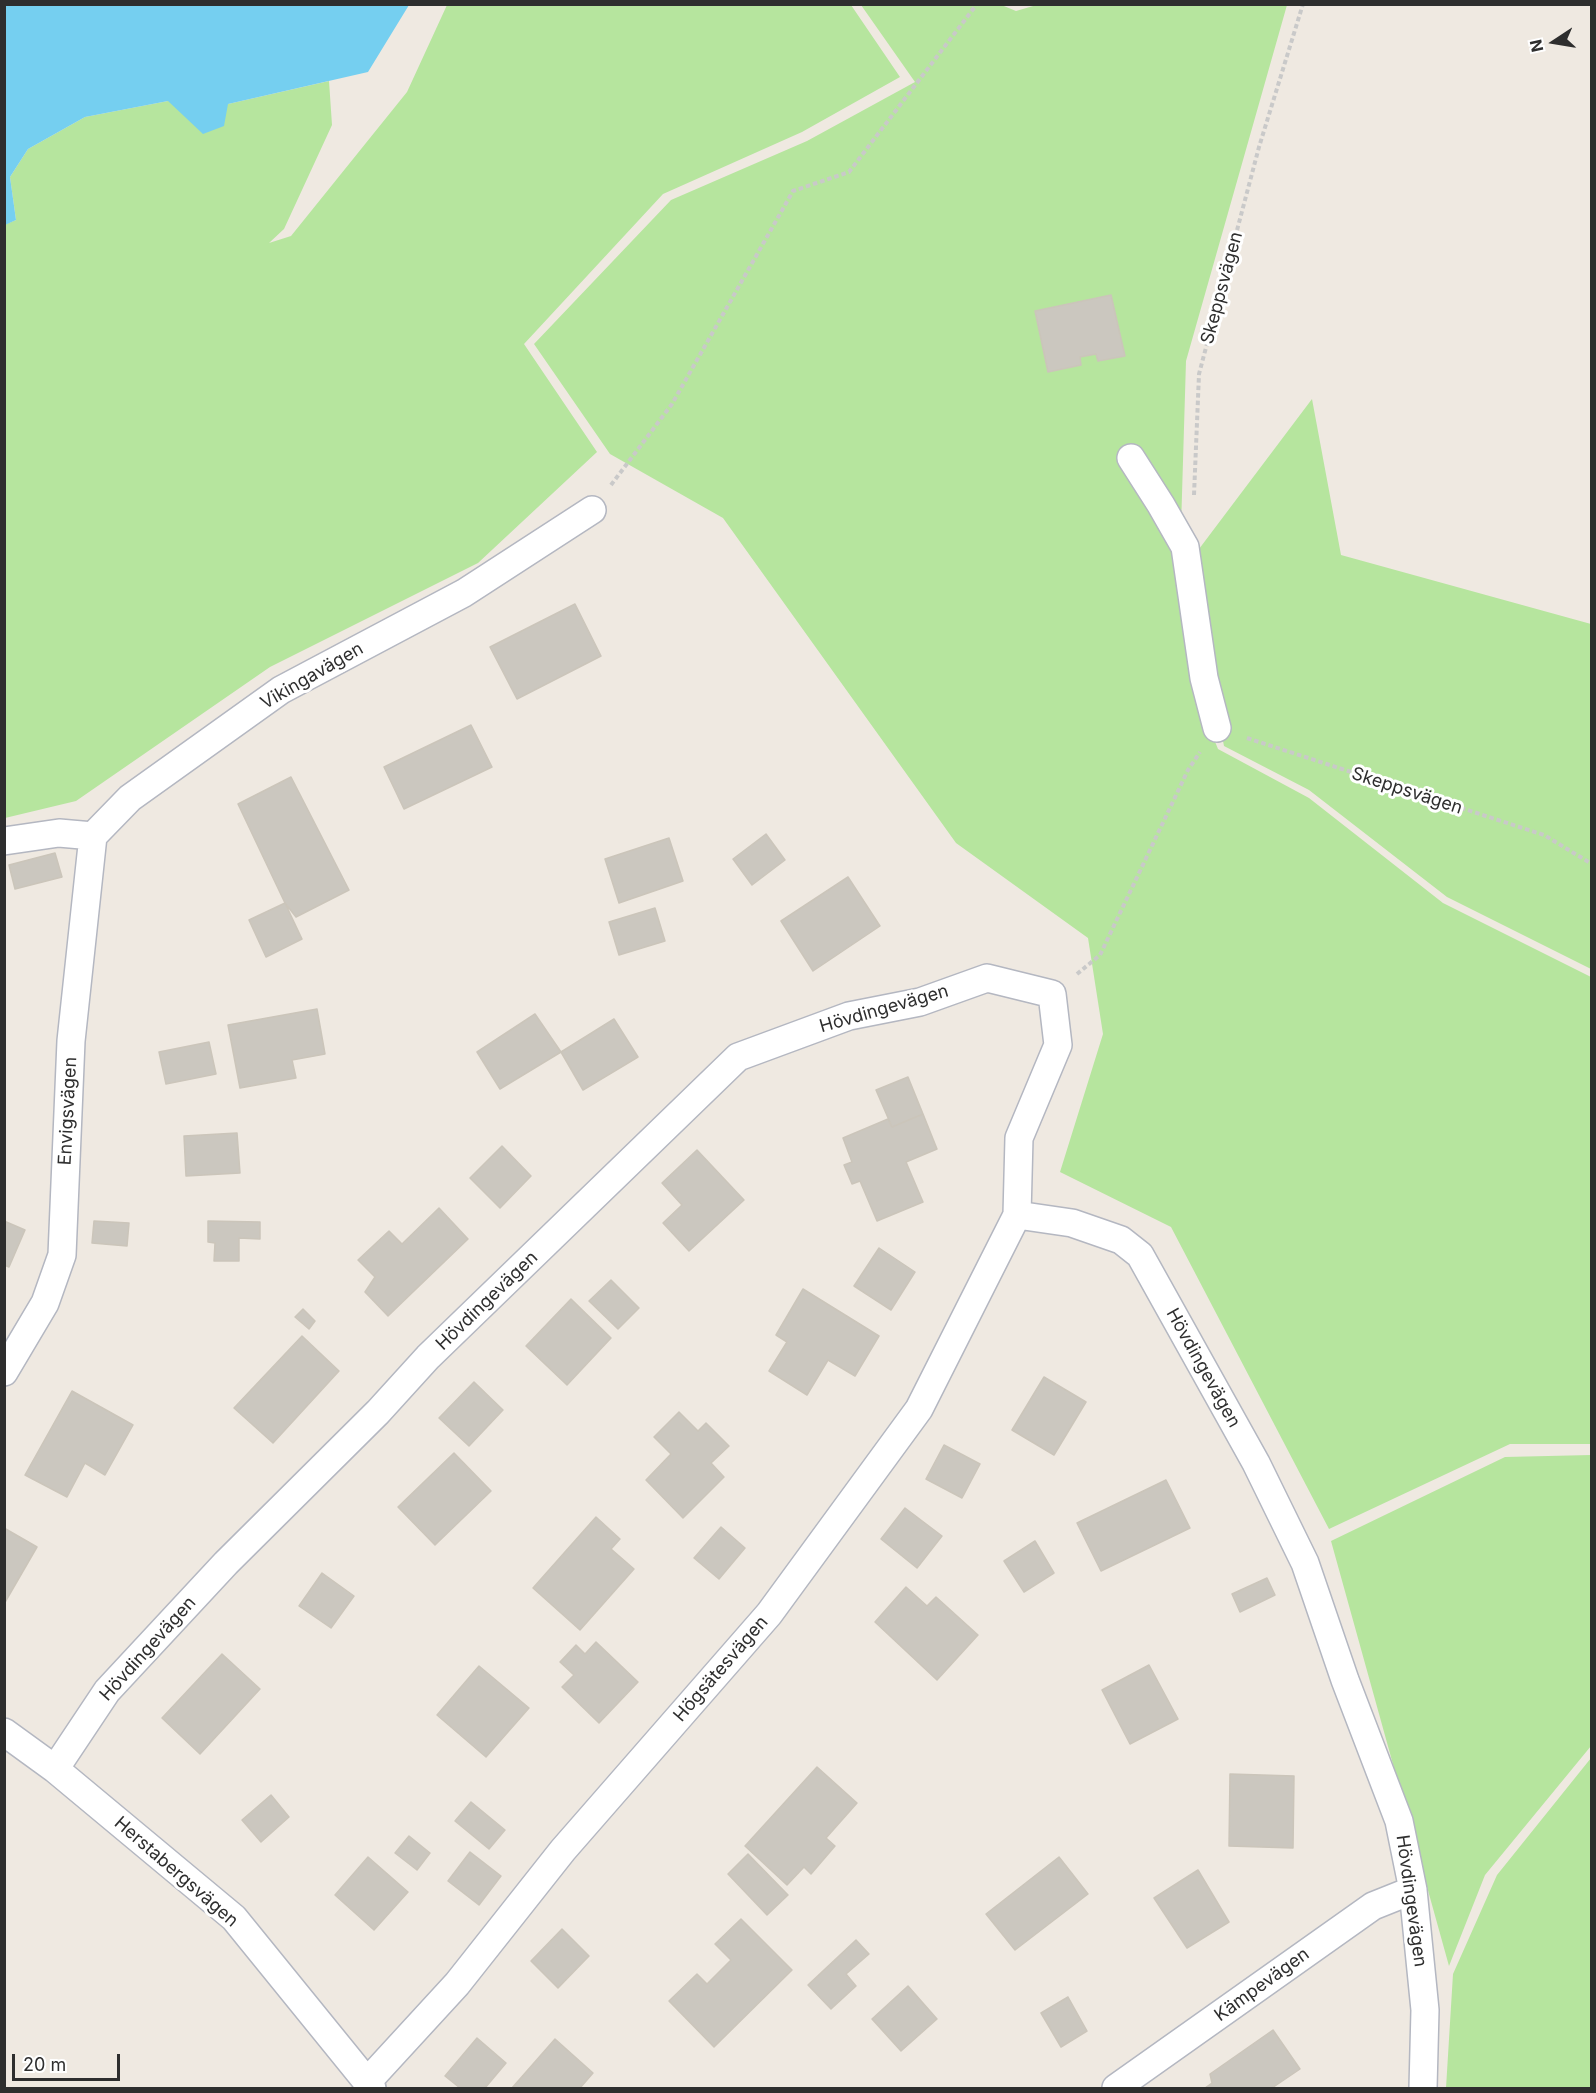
<!DOCTYPE html>
<html>
<head>
<meta charset="utf-8">
<style>
  body { margin:0 }
  #map { position:relative; width:1596px; height:2093px; overflow:hidden; background:#efe9e1; font-family:Inter,sans-serif }
  canvas { display:block }
  .frame { position:absolute; inset:0; border:6px solid #2e2e2e; pointer-events:none }
  .north { position:absolute; left:1524px; top:12px; width:60px; height:60px; -webkit-text-stroke:4px #fff; paint-order:stroke; rotate:258deg; font-size:16px; font-weight:700; line-height:24px; text-align:center; color:#2e2e2e }
  .north::after { content:''; display:block; margin:auto; width:21px; height:27px; background:#2e2e2e; clip-path:polygon(50% 0,100% 100%,50% 72%,0 100%) }
  .scale { position:absolute; left:12px; top:2054px; width:108px; height:27px; box-sizing:border-box; border:3px solid #2e2e2e; border-top:0; padding-left:8px; font-size:18px; line-height:21px; white-space:nowrap; color:#2e2e2e; -webkit-text-stroke:4px #fff; paint-order:stroke }
</style>
</head>
<body>
<div id="map">
<canvas width="1596" height="2093"></canvas>
<div class="frame"></div>
<div class="north">N</div>
<div class="scale">20 m</div>
</div>
<script>
const g = document.querySelector('canvas').getContext('2d');
g.lineJoin = 'round';
function fill(path, color) { g.fillStyle = color; g.fill(path, 'evenodd'); }
function trace(path, color, width, dash) { g.strokeStyle = color; g.lineWidth = width; g.lineCap = dash ? 'butt' : 'round'; g.setLineDash(dash || []); g.stroke(path); }
function write(font, color, halo, rows, align = 'center') {
  g.font = font + ' Inter,sans-serif'; g.lineWidth = 6; g.setLineDash([]); g.textBaseline = 'middle'; g.strokeStyle = halo; g.fillStyle = color; for (const [text, x, y, turn = 0] of rows) {
    g.save(); g.translate(x, y); g.rotate((+turn || 0) * Math.PI / 180); g.textAlign = isNaN(turn) ? turn : align; if (halo) g.strokeText(text, 0, 0); g.fillText(text, 0, 0); g.restore();
  }
}
const green = new Path2D(`
  M999,4L1016,11L1040,4L1287,5L1186,361L1180,561L1192,685L1218,749L1309,798L1443,903L1591,977V1444H1510L1329,1529L1171,1227L1060,1172L1103,1034L1088,938L956,843L723,518L610,454L534,344L671,200L807,141L915,82L861,5Z
  M447,5H851L900,77L802,132L663,194L524,344L597,452L478,563L270,667L76,801L5,818L4,225L16,220L10,177L28,149L85,117L168,101L228,104L329,81L332,125L284,229L269,243L291,236L407,92Z
  M1312,399L1341,555L1591,624V969L1447,897L1309,790L1224,746L1210,676L1199,549Z
  M1591,1455V1746L1485,1875L1449,1966L1331,1541L1505,1457Z
  M1591,1758V2088H1446L1453,1974L1497,1875Z`);
const water = new Path2D(`
  M5,4H409V5L368,72L228,104L224,126L203,134L168,101L85,117L28,149L10,177L16,220L5,225Z`);
const building = new Path2D(`
  M1111,295L1125,356L1098,361L1096,354L1080,357L1081,365L1048,372L1035,311Z
  M575,604L601,656L517,699L490,647Z
  M471,725L492,767L404,809L384,767Z
  M291,777L349,890L296,917L285,903L238,804Z
  M766,834L785,860L752,885L733,859Z
  M669,838L683,881L619,903L605,859Z
  M55,853L62,877L15,889L9,865Z
  M848,877L880,926L813,971L781,921Z
  M285,903L302,939L266,957L249,920Z
  M655,908L665,941L619,955L609,922Z
  M317,1009L325,1054L292,1060L296,1078L240,1088L228,1025Z
  M535,1014L561,1052L500,1089L477,1052Z
  M614,1019L638,1057L583,1090L561,1052Z
  M209,1042L216,1074L166,1084L159,1052Z
  M908,1077L923,1114L892,1127L876,1090Z
  M923,1114L937,1149L906,1162L923,1202L877,1221L860,1181L852,1184L844,1165L852,1162L843,1138L888,1119L892,1127Z
  M237,1133L240,1173L186,1176L184,1136Z
  M502,1146L531,1176L500,1208L470,1178Z
  M697,1150L744,1200L689,1251L663,1223L682,1205L662,1183Z
  M439,1208L468,1239L388,1316L365,1292L375,1277L358,1260L389,1231L402,1244Z
  M4,1221L25,1230L9,1267L4,1265Z
  M94,1221L129,1223L127,1246L92,1243Z
  M208,1221L260,1222V1239L239,1238V1261H214L215,1243L208,1242Z
  M879,1248L915,1272L891,1310L854,1286Z
  M611,1280L639,1308L618,1329L589,1301Z
  M803,1289L879,1336L855,1376L828,1360L807,1395L769,1371L787,1342L776,1335Z
  M571,1299L611,1338L567,1385L526,1346Z
  M303,1309L315,1321L309,1329L295,1317Z
  M302,1336L339,1371L273,1443L234,1408Z
  M1044,1377L1086,1402L1054,1455L1012,1430Z
  M474,1382L503,1410L469,1446L439,1418Z
  M72,1391L133,1425L105,1475L85,1463L67,1497L25,1475Z
  M679,1412L698,1431L706,1423L729,1446L711,1463L724,1477L683,1518L646,1480L671,1454L654,1437Z
  M944,1445L980,1464L962,1498L926,1479Z
  M454,1453L491,1491L435,1545L398,1507Z
  M1166,1480L1190,1528L1101,1571L1077,1523Z
  M905,1508L942,1536L917,1568L881,1539Z
  M596,1517L620,1539L611,1549L634,1569L580,1630L533,1588Z
  M721,1527L745,1548L719,1579L694,1558Z
  M4,1528L37,1547L4,1604Z
  M1035,1541L1054,1573L1024,1592L1004,1561Z
  M322,1573L354,1596L331,1628L299,1606Z
  M1267,1578L1275,1595L1240,1612L1232,1594Z
  M906,1587L927,1606L936,1597L978,1635L937,1680L875,1622Z
  M596,1642L638,1682L599,1723L562,1687L574,1675L560,1662L576,1645L585,1654Z
  M222,1654L260,1689L200,1754L162,1718Z
  M1149,1665L1178,1719L1130,1744L1102,1690Z
  M479,1666L529,1708L486,1757L437,1715Z
  M817,1767L857,1803L826,1838L835,1846L811,1874L804,1867L787,1885L745,1846Z
  M1230,1774L1294,1776L1293,1848L1229,1846Z
  M271,1795L289,1817L261,1842L242,1820Z
  M471,1802L505,1830L489,1849L455,1821Z
  M409,1836L430,1853L417,1870L395,1853Z
  M470,1852L501,1876L479,1905L448,1881Z
  M748,1854L788,1895L767,1915L728,1874Z
  M368,1857L408,1892L374,1930L335,1895Z
  M1059,1857L1088,1894L1015,1950L986,1914Z
  M1198,1870L1229,1922L1187,1948L1154,1898Z
  M741,1919L792,1970L714,2047L669,2001L697,1974L707,1984L731,1960L715,1944Z
  M562,1929L589,1956L558,1988L531,1961Z
  M856,1940L869,1954L846,1974L856,1986L831,2009L808,1985Z
  M908,1986L937,2019L901,2051L872,2019Z
  M1068,1997L1087,2031L1061,2047L1041,2013Z
  M1273,2030L1300,2069L1272,2088H1205L1212,2083L1210,2074Z
  M477,2038L506,2063L485,2088H460L445,2076Z
  M555,2039L593,2073L580,2088H512Z`);
const path = new Path2D(`
  M611,485L672,404L793,191L849,172L977,4
  M1194,495L1199,374L1259,147L1303,4
  M1247,738L1544,835L1592,864
  M1077,974L1100,955L1188,770L1200,752`);
const street = new Path2D(`
  M1131,458L1161,505L1185,547L1204,678L1217,728
  M4,841L59,833L93,836L130,798L281,690L464,593L592,510
  M4,1372L45,1303L62,1255L71,1041L93,836
  M4,1732L55,1769L234,1918L372,2088
  M55,1769L107,1691L226,1563L378,1412L428,1357L738,1057L849,1016L920,1002L987,978L1052,994L1058,1045L1019,1138L1017,1215L1072,1223L1121,1240L1140,1255L1256,1463L1305,1563L1345,1680L1399,1821L1413,1890L1425,2010L1423,2088
  M367,2082L457,1984L563,1850L769,1614L919,1409L1017,1215
  M1116,2088L1373,1906L1413,1890`);
const streetNames = [
  ["Skeppsvägen",1222,288,-75],
  ["Vikingavägen",312,676,-30],
  ["Skeppsvägen",1407,791,18],
  ["Hövdingevägen",884,1009,-16],
  ["Envigsvägen",68,1111,-87],
  ["Hövdingevägen",487,1301,-44],
  ["Hövdingevägen",1203,1368,61],
  ["Hövdingevägen",148,1649,-48],
  ["Högsätesvägen",721,1669,-49],
  ["Herstabergsvägen",176,1872,41],
  ["Hövdingevägen",1411,1901,82],
  ["Kämpevägen",1262,1985,-36]
];
fill(green, '#b6e59e');
fill(water, '#75cff0');
fill(building, '#cbc7bf');
trace(building, '#cbc5ba', 1.5);
trace(street, '#b4b7c1', 30);
trace(path, '#c9c9c9', 4, [4.5, 3]);
trace(street, '#fff', 27);
write('18px', '#2e2e2e', '#fff', streetNames);
</script>
</body>
</html>
